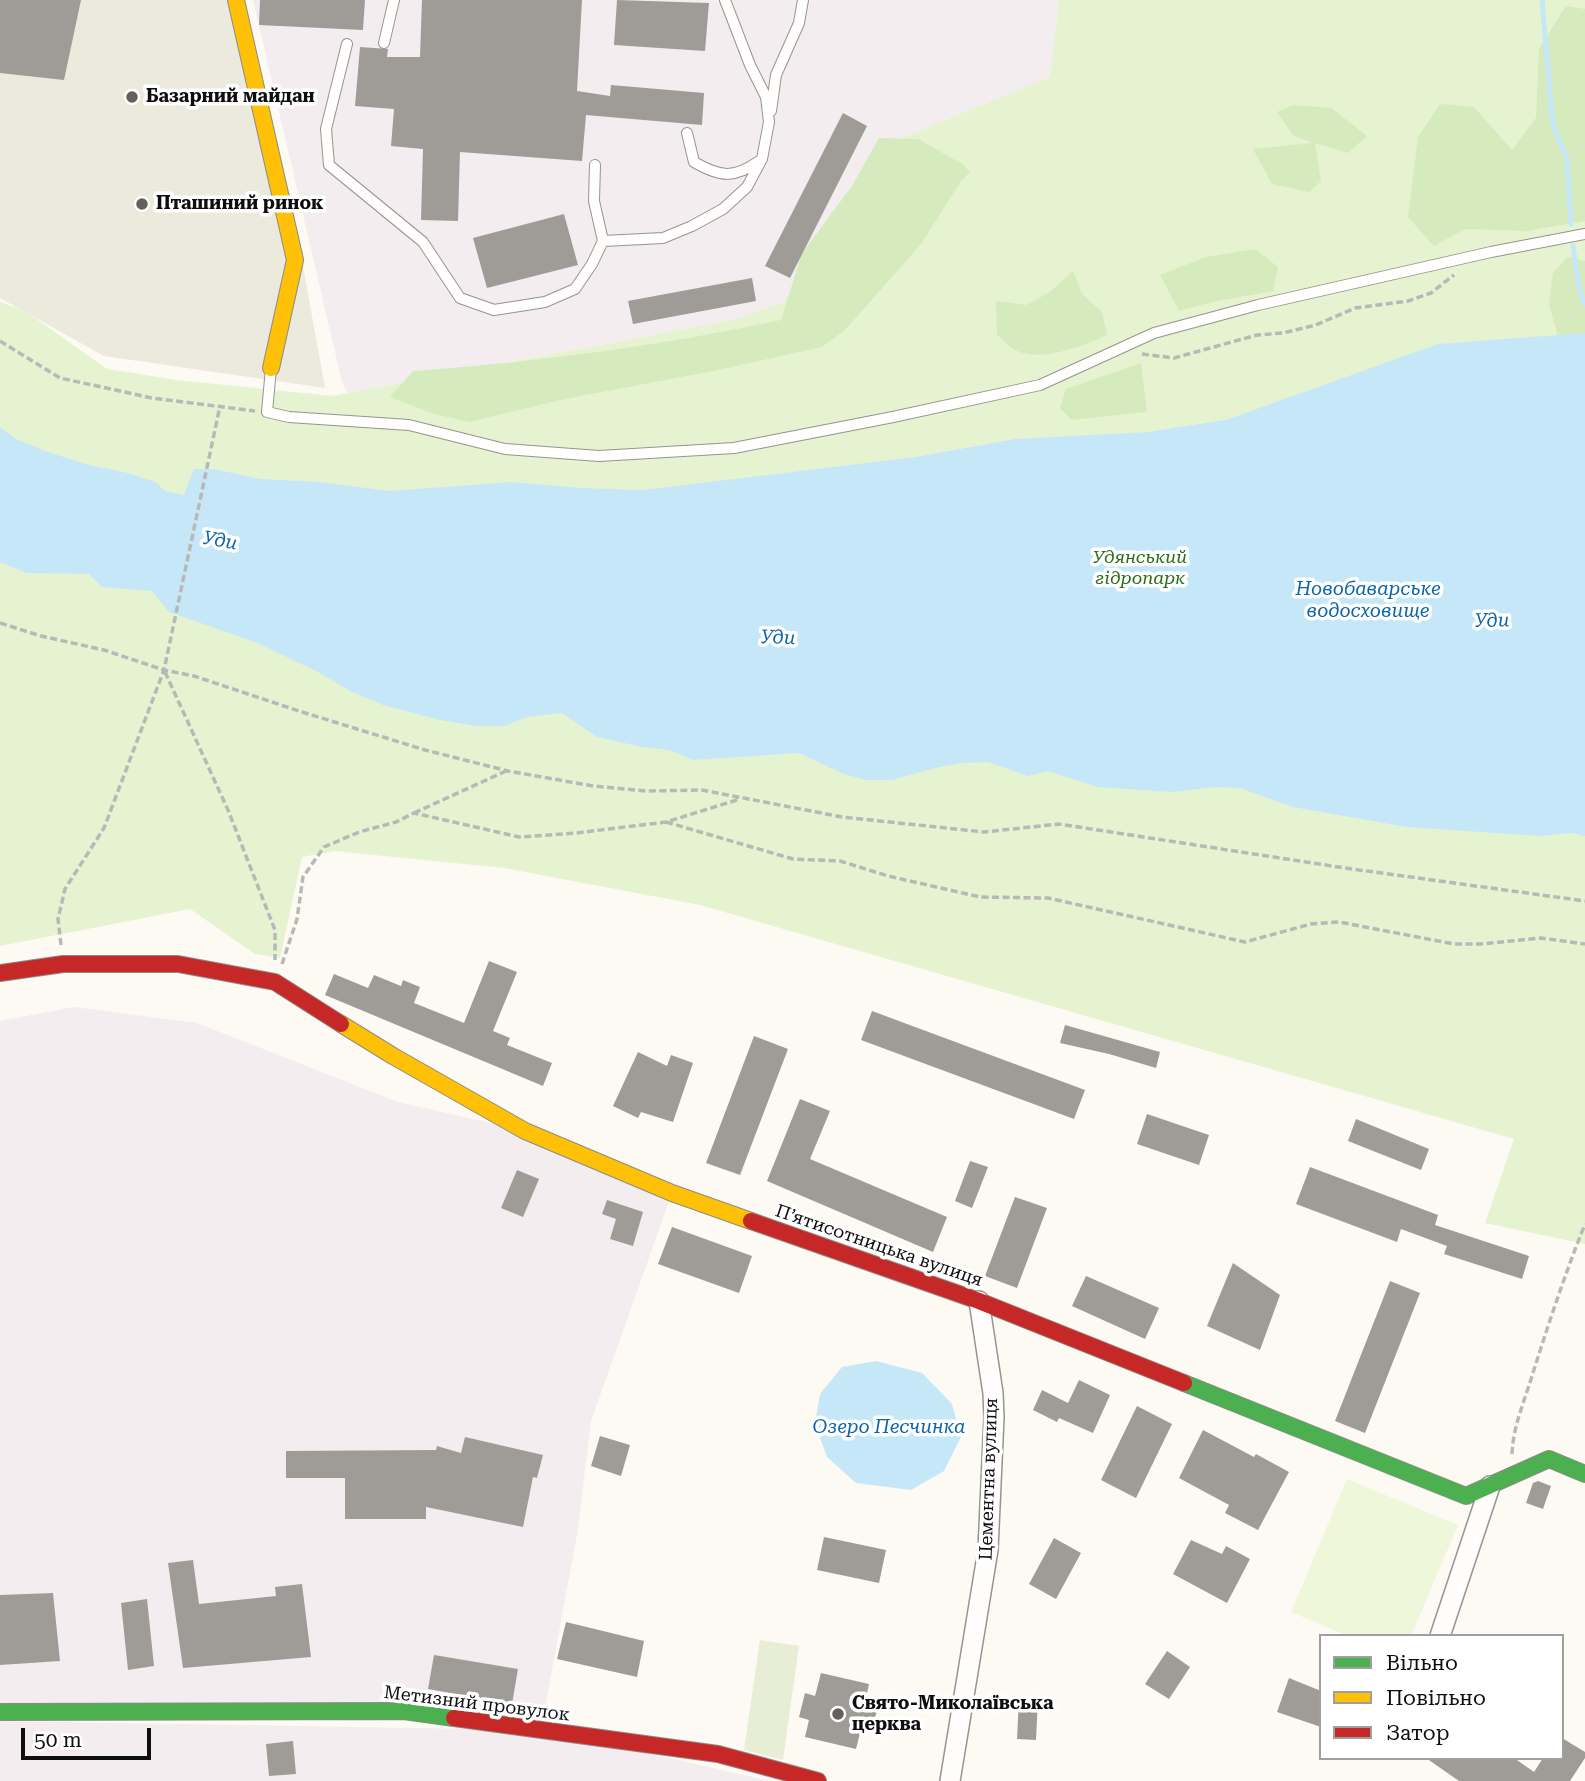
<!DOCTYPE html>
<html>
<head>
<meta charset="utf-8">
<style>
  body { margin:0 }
  #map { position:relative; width:1585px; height:1781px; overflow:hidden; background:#fcfaf2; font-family:"Roboto Serif",serif }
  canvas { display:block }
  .legend { position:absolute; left:1319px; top:1634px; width:245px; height:126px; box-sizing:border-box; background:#fff; border:2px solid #9f9f9f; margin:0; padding:9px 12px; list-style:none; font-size:21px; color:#0e0e0e }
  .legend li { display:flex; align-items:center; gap:14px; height:35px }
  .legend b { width:35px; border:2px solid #9f9f9f }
  .scale { position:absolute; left:21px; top:1728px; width:130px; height:32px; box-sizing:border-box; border:4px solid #0e0e0e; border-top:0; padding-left:9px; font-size:21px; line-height:24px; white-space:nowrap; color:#0e0e0e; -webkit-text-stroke:5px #fff; paint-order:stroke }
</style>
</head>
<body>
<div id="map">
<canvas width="1585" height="1781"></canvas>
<ul class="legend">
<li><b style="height:9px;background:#4caf50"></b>Вільно</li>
<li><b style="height:9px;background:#ffc107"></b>Повільно</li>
<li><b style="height:9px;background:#c62828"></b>Затор</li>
</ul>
<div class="scale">50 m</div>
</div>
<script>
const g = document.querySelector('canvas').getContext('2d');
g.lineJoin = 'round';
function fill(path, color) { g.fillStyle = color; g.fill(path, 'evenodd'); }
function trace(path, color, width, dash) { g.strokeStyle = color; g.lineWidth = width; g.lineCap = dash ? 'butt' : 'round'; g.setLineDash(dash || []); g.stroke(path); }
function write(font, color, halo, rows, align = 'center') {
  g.font = font + ' "Roboto Serif",serif'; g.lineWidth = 7; g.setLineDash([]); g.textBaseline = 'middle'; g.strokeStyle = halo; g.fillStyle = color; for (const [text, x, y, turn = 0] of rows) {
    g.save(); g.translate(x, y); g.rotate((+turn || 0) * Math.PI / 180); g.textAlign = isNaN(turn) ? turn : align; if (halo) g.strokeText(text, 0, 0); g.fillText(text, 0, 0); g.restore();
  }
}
const industrial = new Path2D(`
  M253,0H1059L1050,77L891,142L783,302L737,319L347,393L342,382Z
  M74,1007L197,1023L398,1102L525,1131L672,1193L591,1421L577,1535L541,1729L770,1781H0V1721L532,1730L404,1711L0,1712V1021Z`);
const green = new Path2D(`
  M1059,0H1585V1244L1485,1223L1514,1139L700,905L504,868L335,851L302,857L280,958L255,954L190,909L0,946V302L25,311L107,369L177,380L332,396L737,319L783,302L891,142L1050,77Z`);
const forest = new Path2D(`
  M1566,6L1585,9V221L1526,231L1465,229L1434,246L1408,217L1418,137L1440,104L1474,107L1512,150L1536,118L1539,49Z
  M1293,105L1331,108L1367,136L1348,153L1315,143L1321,181L1309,192L1272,184L1253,149L1313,143L1294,136L1277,112Z
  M879,138L918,139L964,165L970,172L961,181L921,244L845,330L822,347L713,371L560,400L470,422L434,414L390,397L413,371C536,362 660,346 781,320L802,253L852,186Z
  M1255,249L1278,267L1273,291L1212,302L1179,311L1160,275L1206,257Z
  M1567,257L1585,261V333L1558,336L1549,304L1553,273Z
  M1073,271L1082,294L1102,312L1107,335C1084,346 1040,363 1015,350C1008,347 1003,339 997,335L996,301L1026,305L1050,292Z
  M1141,363L1147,412L1072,420L1060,408L1066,389Z`);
const cemetery = new Path2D(`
  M760,1640L799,1646L783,1760L744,1750Z`);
const pitch = new Path2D(`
  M1347,1479L1458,1525L1411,1636H1348L1291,1612Z`);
const plaza = new Path2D(`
  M0,0H238L290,195L325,388L104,356L0,298Z`);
const water = new Path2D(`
  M1585,333V836L1572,833L1539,836L1407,827L1293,807L1240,788L1216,787L1170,792L1098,787L1047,771L1028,776L988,762L962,763L935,768L892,780H866L844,774L799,753L693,760L670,750L642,747L597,737L562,713L527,717L505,726H476L440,720L383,705L352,692L316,671L255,642L169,612L152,591L102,587L89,574L27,573L0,562V427L16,439L48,452L89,465L128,473L155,482L165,491L184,495L194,469H214L260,479L320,482L389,491L512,482L581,488L643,490L916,457L1015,439L1148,432L1226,420L1438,344Z
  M876,1361L922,1373L952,1404L961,1437L944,1471L911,1490L856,1483L827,1457L815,1424L820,1394L842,1367Z`);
const stream = new Path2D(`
  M1542,0L1553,126L1567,159L1571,224
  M1573,246L1579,289L1585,305`);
const building = new Path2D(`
  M0,0H81L64,80L0,73Z
  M260,0H365L363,30L259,25Z
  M422,0H582L577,91L610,96L611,85L704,93L702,125L586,115L582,161L460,152L458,221L421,220L423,149L391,146L394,109L355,106L360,47L388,49L387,57H420Z
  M617,0L709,3L705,51L614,45Z
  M843,113L867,126L790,278L765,266Z
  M564,214L578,265L487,288L473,238Z
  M752,278L756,301L633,324L628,301Z
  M489,961L517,972L493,1031L510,1038L507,1045L552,1063L543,1086L325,995L334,974L368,988L374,975L401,986L403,980L420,987L414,1003L464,1023Z
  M872,1011L1085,1090L1074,1119L861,1040Z
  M1065,1025L1160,1052L1156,1068L1109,1054L1060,1043Z
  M754,1036L788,1049L740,1175L706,1163Z
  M638,1052L667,1066L671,1055L693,1063L673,1122L641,1112L638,1118L613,1106Z
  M800,1099L830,1111L810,1159L947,1217L933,1252L767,1181Z
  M1147,1114L1209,1135L1199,1165L1137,1144Z
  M1356,1119L1429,1149L1421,1170L1348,1141Z
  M970,1161L988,1167L972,1208L955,1201Z
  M1310,1167L1438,1215L1435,1225L1529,1256L1522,1279L1444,1254L1447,1246L1401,1229L1397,1242L1296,1204Z
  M517,1170L539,1179L523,1217L501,1208Z
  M1015,1197L1047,1208L1017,1288L985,1276Z
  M607,1200L643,1212L633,1246L610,1239L616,1219L602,1214Z
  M672,1227L752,1256L739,1293L658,1264Z
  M1233,1263L1280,1295L1260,1350L1207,1326Z
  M1086,1276L1159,1308L1145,1339L1072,1306Z
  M1390,1281L1420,1293L1365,1433L1335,1421Z
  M1079,1380L1110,1395L1093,1433L1059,1418L1057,1422L1033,1410L1042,1390L1068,1403Z
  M1137,1406L1172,1424L1136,1498L1101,1480Z
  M1203,1430L1254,1457L1256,1454L1289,1472L1258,1530L1225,1513L1229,1505L1179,1478Z
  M600,1436L630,1445L621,1476L591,1466Z
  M465,1437L543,1455L537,1478L533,1477L523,1527L426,1507V1519H345V1478H286V1451L436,1450L437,1446L461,1453Z
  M1538,1481L1551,1486L1543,1509L1526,1503L1533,1483Z
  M824,1537L886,1550L879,1583L817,1570Z
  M1054,1538L1081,1553L1056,1599L1029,1584Z
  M1191,1540L1222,1554L1226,1546L1250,1559L1227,1603L1173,1574Z
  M193,1560L199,1604L276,1596L275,1587L302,1584L311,1657L183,1668L168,1563Z
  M53,1593L60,1661L0,1665V1595Z
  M147,1599L154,1666L128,1670L121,1603Z
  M566,1622L644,1641L637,1677L557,1659Z
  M1167,1651L1190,1667L1169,1699L1145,1684Z
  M434,1655L518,1669L512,1704L428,1689Z
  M821,1673L869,1684L864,1707L877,1710L873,1727L862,1725L856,1749L805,1737L809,1720L799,1717L805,1693L815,1696Z
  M1289,1678L1321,1691V1727L1277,1712Z
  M1019,1698H1038L1036,1740L1017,1739Z
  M1562,1738L1585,1752V1758L1570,1781H1459L1426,1758H1514L1534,1772L1543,1758H1562Z
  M293,1741L296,1774L269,1776L266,1744Z`);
const path = new Path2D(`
  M0,341L60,378L152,398L255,411
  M1142,354L1174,358L1257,335L1283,333L1316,325L1355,308L1408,301L1431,293L1454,275
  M0,623L41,636L104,650L164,670L194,676L302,712L425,750L508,771L593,786L646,791L702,790L842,817L984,832L1059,824L1345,868L1585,901
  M165,672L228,810L275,930V960
  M414,813L506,771
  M666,822L793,859L840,861L888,876L980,897L1048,898L1245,942L1311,924L1339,922L1454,944H1481L1541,938L1585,944
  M61,945L58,919L65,889L104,828L164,670L220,406
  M282,964L297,919L303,877L324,847L359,832L396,822L414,813L519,837L576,833L666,822L740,799
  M1512,1454C1513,1427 1524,1402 1532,1376C1548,1325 1565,1274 1585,1224`);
const lane = new Path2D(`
  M384,43L394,0
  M347,44L326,129L329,165L423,242L460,298L494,310L545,302L575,289L592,264L603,241L663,238L692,226L723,209L747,187L762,159L769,122L766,97L750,65L725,0
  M771,111L776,75L799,23L803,0
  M687,133L694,162C720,177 734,179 759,161
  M595,165L594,201L603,241
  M271,368L267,412L289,417L409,425L505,449L599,456L734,448L893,417L1040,385L1154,333L1258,305L1491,252L1585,234`);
const street = new Path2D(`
  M1440,1636L1490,1486
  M950,1781L988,1550L994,1417L993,1393L979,1301`);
const fast = new Path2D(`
  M1184,1383L1466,1496L1549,1459L1585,1474
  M0,1712L404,1711L454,1718`);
const slow = new Path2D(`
  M236,0L295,260L271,368
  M341,1024L393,1056L525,1131L672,1193L751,1221`);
const jam = new Path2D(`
  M0,973L63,964H178L275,982L341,1024
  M751,1221L979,1301L1184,1383
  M454,1718L718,1754L818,1781`);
const markers = [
  [132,97,7,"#61615e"],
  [142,204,7,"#61615e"],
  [838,1714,7,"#61615e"]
];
const poiNames = [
  ["Базарний майдан",146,97],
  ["Пташиний ринок",156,204],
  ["Свято-Миколаївська",852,1704],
  ["церква",852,1725]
];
const parkNames = [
  ["Удянський",1140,558],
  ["гідропарк",1140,579]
];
const streetNames = [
  ["П’ятисотницька вулиця",879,1246,19],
  ["Цементна вулиця",989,1479,-88],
  ["Метизний провулок",477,1704,7]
];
const waterNames = [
  ["Уди",220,541,10],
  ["Новобаварське",1368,589],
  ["водосховище",1368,611],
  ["Уди",1492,621,-1],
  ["Уди",778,638,2],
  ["Озеро Песчинка",889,1427]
];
fill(industrial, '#f3edef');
fill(green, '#e5f3d0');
fill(forest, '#d5ebbe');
fill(cemetery, '#e8eed5');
fill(pitch, '#eff7db');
fill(plaza, '#ece9dd');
fill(water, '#c6e7f8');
trace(stream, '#c6e7f8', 5);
fill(building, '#9f9c98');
trace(lane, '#959491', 12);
trace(street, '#959491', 22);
trace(fast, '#8c8b87', 18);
trace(slow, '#8c8b87', 18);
trace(jam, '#8c8b87', 18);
trace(path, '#b8b8b6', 3.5, [7, 3.5]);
trace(lane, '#fffefd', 10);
trace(street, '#fffefd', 19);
trace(fast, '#4caf50', 16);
trace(slow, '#ffc107', 16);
trace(jam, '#c62828', 16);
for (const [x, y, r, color] of markers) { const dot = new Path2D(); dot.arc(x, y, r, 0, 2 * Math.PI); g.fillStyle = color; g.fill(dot); trace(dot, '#fff', 2.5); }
write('bold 18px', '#0e0e0e', '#fff', poiNames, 'left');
write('italic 18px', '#296c18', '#fff', parkNames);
write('18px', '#0e0e0e', '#fff', streetNames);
write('italic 19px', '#0c65ab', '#fff', waterNames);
</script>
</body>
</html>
